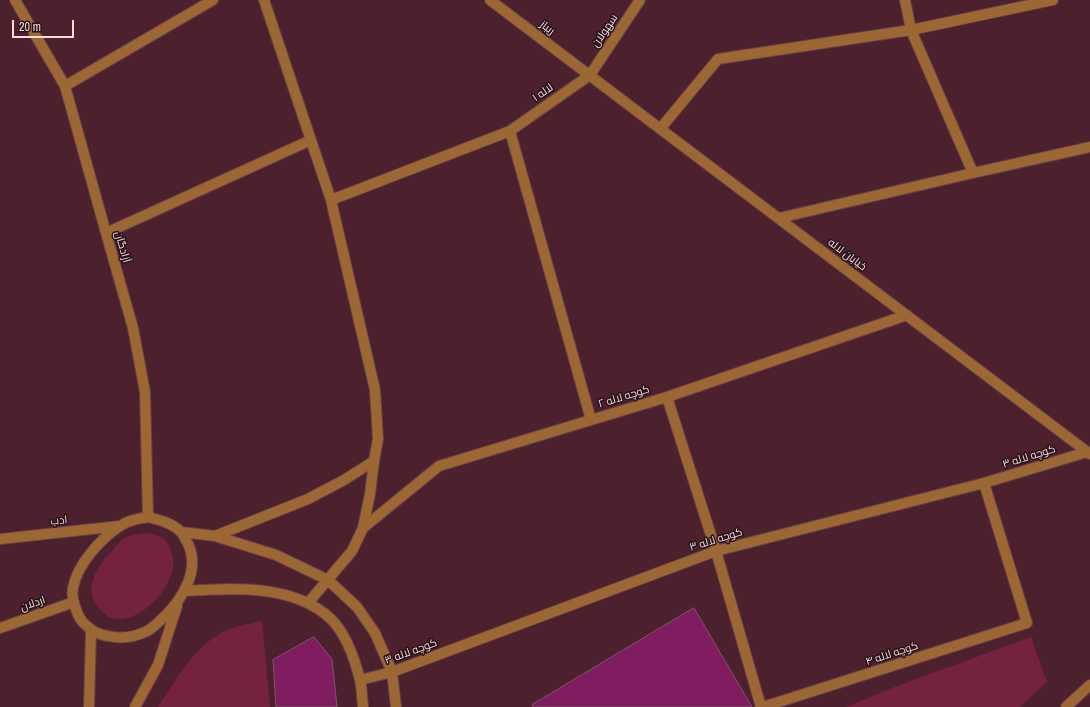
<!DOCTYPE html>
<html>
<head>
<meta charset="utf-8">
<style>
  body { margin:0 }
  #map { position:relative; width:1090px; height:707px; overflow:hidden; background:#4c212d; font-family:"Archivo Narrow",sans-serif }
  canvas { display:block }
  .scale { position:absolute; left:12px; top:20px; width:62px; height:18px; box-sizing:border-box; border:2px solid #f9dce2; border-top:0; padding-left:5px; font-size:12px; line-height:14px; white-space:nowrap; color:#f9dce2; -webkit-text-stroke:3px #261217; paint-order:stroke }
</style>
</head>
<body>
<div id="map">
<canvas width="1090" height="707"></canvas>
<div class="scale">20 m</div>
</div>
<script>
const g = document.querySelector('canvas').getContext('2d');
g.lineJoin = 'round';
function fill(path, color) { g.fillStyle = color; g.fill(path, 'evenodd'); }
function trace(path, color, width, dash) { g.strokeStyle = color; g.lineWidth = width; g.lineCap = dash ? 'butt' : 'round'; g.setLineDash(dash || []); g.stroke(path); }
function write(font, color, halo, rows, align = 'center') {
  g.font = font + ' "Archivo Narrow",Cairo,sans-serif'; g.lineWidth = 3; g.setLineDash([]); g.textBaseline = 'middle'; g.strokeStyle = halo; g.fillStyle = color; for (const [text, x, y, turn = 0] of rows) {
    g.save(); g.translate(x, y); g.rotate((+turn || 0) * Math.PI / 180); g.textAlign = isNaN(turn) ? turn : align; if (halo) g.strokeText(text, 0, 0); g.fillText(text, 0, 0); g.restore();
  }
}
const green = new Path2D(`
  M146,533C151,534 158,535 163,538C167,541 170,546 171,551C173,555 174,561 173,566C171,591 136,628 109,617C105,615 101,610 98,607C83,587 97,566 112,551C116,546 120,541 125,538C131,535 139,534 146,533Z
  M262,621L270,707H158C175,682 193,648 221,633C234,626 248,624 262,621Z
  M1031,637L1047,682L1020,707H846L897,686Z`);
const building = new Path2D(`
  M694,608L752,707H533L532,705Z
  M314,637L332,659L337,707H276L273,660Z`);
const minor = new Path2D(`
  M15,0L65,86L106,233L133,328L145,392L148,517
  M490,0L1090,454
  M905,0L911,30L973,173
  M65,86L213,0
  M660,129L718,59L911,30L1053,0
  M510,131L591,420
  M331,200L510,131L590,75L640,0
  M779,218L973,173L1090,147
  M106,233L311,140
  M667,397L716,551L761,707
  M148,517C160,520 172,523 181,532C183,534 184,537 186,540C202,567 184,598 163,618C158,622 153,628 147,631C135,637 121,639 108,636C100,635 93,632 87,626C80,621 77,614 75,606C73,601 72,593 73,588C77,565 100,539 120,526C128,520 138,519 148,517Z
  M363,528L439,466L667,397L907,315
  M181,532L215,536L276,555L328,580L357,607L375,633L392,672L396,707
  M215,536L308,499L344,480L374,461L378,439L375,390L331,200L264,0
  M0,539L120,526
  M185,591C233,588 294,584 331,619C346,634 355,660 360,680C362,688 362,698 363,707
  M308,603L352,551L363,528L370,494L374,461
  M0,628L74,602
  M360,680L392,672L716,551L984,483L1087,452
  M89,707L91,631
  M135,707L158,665L177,606
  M763,707L1027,623L984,483
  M1066,707L1090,685`);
const streetNames = [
  ["ریباز",547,28,37],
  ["سهولان",605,31,-56],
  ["لاله ۱",543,93,-35],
  ["آزادگان",122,247,74],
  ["خیابان لاله",847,255,37],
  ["کوچه لاله ۲",624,397,-17],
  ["کوچه لاله ۳",1029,457,-17],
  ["ادب",59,521,-6],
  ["کوچه لاله ۳",716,540,-17],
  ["اردلان",33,604,-19],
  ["کوچه لاله ۳",411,652,-20],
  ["کوچه لاله ۴",892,654,-18]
];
fill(green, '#74223d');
fill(building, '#801c60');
trace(building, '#7f556e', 1);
trace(minor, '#683f4a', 12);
trace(minor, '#9b6733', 10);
write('11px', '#f9dce2', '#261217', streetNames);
</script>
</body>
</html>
